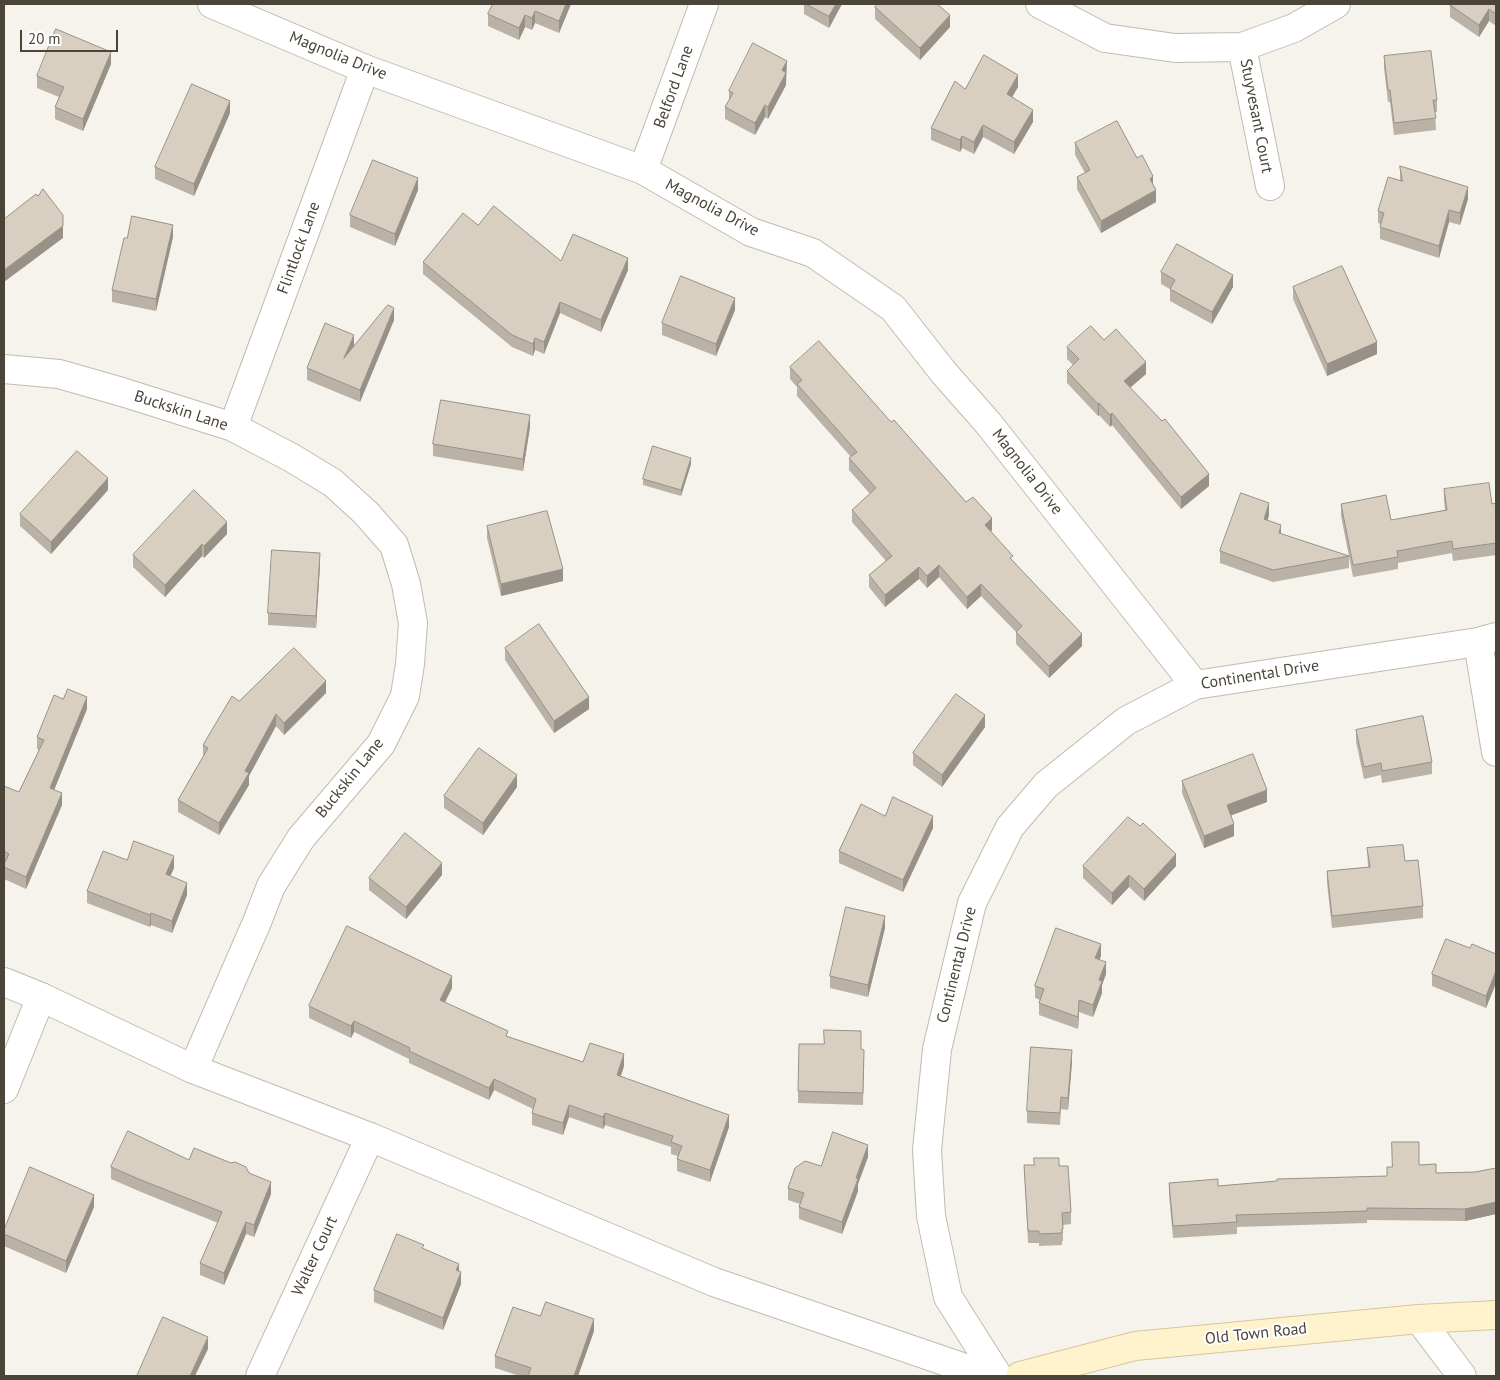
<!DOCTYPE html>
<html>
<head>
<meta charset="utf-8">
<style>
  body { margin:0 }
  #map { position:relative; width:1500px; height:1380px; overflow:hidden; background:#f6f3ec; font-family:"PT Sans",sans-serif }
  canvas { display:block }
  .frame { position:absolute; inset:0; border:5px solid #4b4439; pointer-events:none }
  .scale { position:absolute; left:20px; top:30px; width:98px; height:22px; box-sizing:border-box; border:2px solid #4b4439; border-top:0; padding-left:6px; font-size:15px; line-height:18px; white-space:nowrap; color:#4b4439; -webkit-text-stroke:4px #fff; paint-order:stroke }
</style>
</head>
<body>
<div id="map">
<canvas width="1500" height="1380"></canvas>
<div class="frame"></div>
<div class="scale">20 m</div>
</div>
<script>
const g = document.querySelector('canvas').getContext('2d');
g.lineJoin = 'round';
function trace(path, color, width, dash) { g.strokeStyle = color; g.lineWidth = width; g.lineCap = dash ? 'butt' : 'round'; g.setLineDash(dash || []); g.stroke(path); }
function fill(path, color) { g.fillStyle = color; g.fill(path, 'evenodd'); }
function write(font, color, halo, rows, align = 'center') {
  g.font = font + ' "PT Sans",sans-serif'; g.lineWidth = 4; g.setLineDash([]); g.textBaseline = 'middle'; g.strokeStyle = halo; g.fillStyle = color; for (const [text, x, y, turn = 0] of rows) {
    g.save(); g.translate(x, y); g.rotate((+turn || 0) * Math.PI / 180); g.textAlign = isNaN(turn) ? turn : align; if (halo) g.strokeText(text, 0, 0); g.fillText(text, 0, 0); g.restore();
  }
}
const minor = new Path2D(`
  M1040,4L1105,38L1175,48L1242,47L1294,28L1336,4
  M1242,47L1270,186
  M643,170L704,4
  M4,369L59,374L122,392L233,427L292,458L333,483L366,513L394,545L406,584L413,623L410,664L405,696L381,744L301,838L271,886L257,922L193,1069
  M233,427L365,69
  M1478,642L1496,752
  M1195,685L1478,642L1496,637
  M4,1089L41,997
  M1419,1319L1462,1376
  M260,1376L370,1137`);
const tertiary = new Path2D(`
  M212,4L365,69L643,170L751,232L813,253L893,308L944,373L988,423L1195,685L1126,721L1046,785L1010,827L972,903L937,1049L927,1150L931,1216L948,1297L998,1376
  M4,982L41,997L193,1069L370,1137L714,1282L988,1376`);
const secondary = new Path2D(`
  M1020,1376L1135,1346L1419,1319L1496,1315`);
const wall = new Path2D(`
  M493,4H571L559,33L535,23L532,30L525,27L519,40L488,26V14Z
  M804,4H842L829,28L804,14Z
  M1496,4V26L1489,21L1479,37L1450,17V5Z
  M875,7L950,27L920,60L875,19Z
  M1384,56L1437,100V112H1435L1436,130L1394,135L1390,102H1388L1384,68Z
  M111,64L83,131L55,119V107L59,97L37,88V76Z
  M787,73L786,74V85L768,119L765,117L755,135L725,119V107L729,100V91Z
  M1018,87L1012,97L1033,122L1014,154L983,137L974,154L962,148L960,152L931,140V128L965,89Z
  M230,113L194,196L155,179V167Z
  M1075,143L1137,158L1156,202L1101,233L1077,189V177L1085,173L1075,155Z
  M1400,166L1468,199L1460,225L1449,222L1439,258L1380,239V227L1381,224L1378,223V211L1400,180Z
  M418,190L395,246L350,227V215Z
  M478,225L561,261L628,270L601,332L560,313L544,354L535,350L533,356L512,347L423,274V262Z
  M173,237L156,311L112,302V290Z
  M1161,272L1233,287L1212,324L1170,301V289L1161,284Z
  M1293,287L1377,354L1327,376L1293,299Z
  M735,310L716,356L662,335V323Z
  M394,320L360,402L307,380V368L354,347Z
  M1104,340L1146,374L1130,388L1209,486L1181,509L1112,425L1110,427L1099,415L1098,416L1067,383V371L1073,365L1067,359V347Z
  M790,367L891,422L992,530L991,531L1013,561L1082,646L1049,678L1016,644V632L981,596L967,609L939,577L927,588L919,579L885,607L869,587V575L886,561L852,522V510L870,494L849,470V458L851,457L797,396V387L790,379Z
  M530,427L523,471L433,456V444Z
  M691,464L681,496L643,485V479Z
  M1444,489L1492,504L1496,503V555L1453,561L1452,553L1398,563V569L1353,577L1341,516V504L1391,520L1445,510L1444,501Z
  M108,490L51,554L20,526V514Z
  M1269,515L1268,520L1281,534L1349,556V568L1273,582L1220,563V551Z
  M487,526L563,581L501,596L487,538Z
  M227,534L204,558L202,556L165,597L133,567V555Z
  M320,565L316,628L268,625V613Z
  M505,648L589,709L554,733L505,660Z
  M326,693L284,735L276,726L249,776V785L219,835L178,812V800L203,757V745L239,701Z
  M87,709L54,790L62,805L26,889L4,879V786L19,792L39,750L37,749V737Z
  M985,727L942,787L913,765V753Z
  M1356,730L1432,762V774L1382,783L1381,775L1364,779L1356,742Z
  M1182,781L1267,802L1231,815L1234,836L1204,848L1182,793Z
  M517,787L483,835L444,808V796Z
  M885,816L933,828L903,892L839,863V851Z
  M1367,848L1405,861L1423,906V918L1332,928L1327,883V871L1368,867Z
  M127,860L174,868L170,876L187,895L172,933L151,925L150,927L87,903V891Z
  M1083,866H1176L1144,901L1129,887L1112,905L1083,878Z
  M442,875L406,919L369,890V878Z
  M885,928L868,997L830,988V976Z
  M1470,948L1496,954V983L1486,1008L1432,986V974Z
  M1101,956L1099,960L1106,974L1102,985V993L1093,1017L1079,1012L1078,1029L1039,1015V1003L1040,1000L1035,998V986Z
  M452,988L445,1002L508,1037L583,1062L624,1066L621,1076L729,1127L710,1182L677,1171V1159L678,1156L671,1154V1147L605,1125L603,1129L569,1117L563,1135L532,1125V1113L533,1109L494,1090L489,1100L409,1063V1059L354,1032L351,1038L309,1018V1006Z
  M861,1049L864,1062L863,1105L798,1103V1091Z
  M1072,1062L1068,1110L1061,1109L1060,1125L1027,1123V1111Z
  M868,1157L858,1184V1191L842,1234L799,1219V1207L800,1204L788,1200V1188Z
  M1034,1158L1059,1166L1071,1212V1224L1063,1225V1241H1062V1245L1039,1246V1243H1028L1024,1165H1034Z
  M189,1160L249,1173L271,1194L254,1237L246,1234L224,1285L200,1275V1263L218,1223L141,1192L111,1179V1167Z
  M1419,1165L1436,1173L1475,1172L1496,1168V1214L1465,1221L1367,1220V1223L1237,1227V1234L1173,1238L1169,1195V1183L1218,1186L1387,1176Z
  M94,1207L66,1273L4,1246V1230Z
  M424,1249L459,1272L461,1284L443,1330L374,1302V1290Z
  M594,1331L578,1376H520L495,1368V1356Z`);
const shadedWall = new Path2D(`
  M566,4H571L559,33V21Z
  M836,4H842L829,28V16Z
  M1489,9V21L1479,37V25Z
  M535,11V23L532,30V18Z
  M525,15V27L519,40V28Z
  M950,15V27L920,60V48Z
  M111,52V64L83,131V119Z
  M787,61L786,85L768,119V107L782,70Z
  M1018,75V87L1007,106V94Z
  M230,101V113L194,196V184Z
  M765,105V117L755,135V123Z
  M1033,110V122L1014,154V142Z
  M983,125V137L974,154V142Z
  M962,136V148L960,152V140Z
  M1153,176V188L1150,179Z
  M418,178V190L395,246V234Z
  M1468,187V199L1460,225V213Z
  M1156,190V202L1101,233V221Z
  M1449,210V222L1439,258V246Z
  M173,225V237L156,311V299Z
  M63,226V238L4,282V270Z
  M628,258V270L601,332V320Z
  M1233,275V287L1212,324V312Z
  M735,298V310L716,356V344Z
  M560,302V313L544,354V342Z
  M394,308V320L360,402V390Z
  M354,335V347L344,358Z
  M535,338V350L533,356V344Z
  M1377,342V354L1327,376V364Z
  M1146,362V374L1124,393V381Z
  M1099,403V415L1098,416V404Z
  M1112,413V425L1110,427V415Z
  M530,415V427L523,471V459Z
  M691,458V464L681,496V490Z
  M1209,474V486L1181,509V497Z
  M108,478V490L51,554V542Z
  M1269,503V515L1264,531V519Z
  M992,518V530L985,537V525Z
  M227,522V534L204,558V546Z
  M1281,525V537L1279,533Z
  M202,544V556L165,597V585Z
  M320,553V565L316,628V616Z
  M939,565V577L927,588V576Z
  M919,567V579L885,607V595Z
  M563,569V581L501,596V584Z
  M981,584V596L967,609V597Z
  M1082,634V646L1049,678V666Z
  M326,681V693L284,735V723Z
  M87,697V709L50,800V788Z
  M589,697V709L554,733V721Z
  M276,714V726L249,776V785L219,835V823L245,771Z
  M985,715V727L942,787V775Z
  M517,775V787L483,835V823Z
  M1267,790V802L1227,817V805Z
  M62,793V805L26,889V877Z
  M933,816V828L903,892V880Z
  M1234,824V836L1204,848V836Z
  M1176,854V866L1144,901V889Z
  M174,856V868L166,886V874Z
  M442,863V875L406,919V907Z
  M1129,875V887L1112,905V893Z
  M187,883V895L172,933V921Z
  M151,913V925L150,927V915Z
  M885,916V928L868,997V985Z
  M1101,944V956L1095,970V958Z
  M1106,962V974L1102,985V993L1093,1017V1005L1099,980Z
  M1496,971V983L1486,1008V996Z
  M452,976V988L440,1012V1000Z
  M1079,1000V1012L1078,1029V1017Z
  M354,1021V1032L351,1038V1026Z
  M1072,1050V1062L1068,1110V1098Z
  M624,1054V1066L617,1087V1075Z
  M494,1079V1090L489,1100V1088Z
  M569,1105V1117L563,1135V1123Z
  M605,1113V1125L603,1129V1117Z
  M729,1115V1127L710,1182V1170Z
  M868,1145V1157L858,1184V1191L842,1234V1222L856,1178Z
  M271,1182V1194L254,1237V1225Z
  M94,1195V1207L66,1273V1261Z
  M1496,1202V1214L1465,1221V1209Z
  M246,1222V1234L224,1285V1273Z
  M459,1264V1276L456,1270Z
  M461,1272V1284L443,1330V1318Z
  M594,1319V1331L578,1376H574Z
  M208,1337V1349L195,1376H190Z`);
const building = new Path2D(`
  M493,4H566L559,21L535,11L532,18L525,15L519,28L488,14Z
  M806,4H836L829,16Z
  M878,4H937L950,15L920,48L875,7Z
  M1451,4H1496V14L1489,9L1479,25L1450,5Z
  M56,29L111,52L83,119L55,107L64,87L37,76Z
  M753,43L787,61L782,70L786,73L768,107L765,105L755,123L725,107L733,93L729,91Z
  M1431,51L1437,100H1433L1436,118L1394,123L1390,90H1388L1384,56Z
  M984,55L1018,75L1007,94L1033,110L1014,142L983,125L974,142L962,136L960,140L931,128L955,81L965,89Z
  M192,84L230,101L194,184L155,167Z
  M1117,121L1137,158L1142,155L1153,176L1150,179L1156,190L1101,221L1077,177L1090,170L1075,143Z
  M373,160L418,178L395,234L350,215Z
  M1400,166L1468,187L1460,213L1449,210L1439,246L1380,227L1384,213L1378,211L1388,177L1402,181Z
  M43,189L63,215V226L4,270V219L36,194L38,196Z
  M494,206L561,261L573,234L628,258L601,320L560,302L544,342L535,338L533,344L512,335L423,262L463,213L478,225Z
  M132,216L173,225L156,299L112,290L124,238H127Z
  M1177,244L1233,275L1212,312L1170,289L1175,280L1161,272Z
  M1342,266L1377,342L1327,364L1293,287Z
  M681,276L735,298L716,344L662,323Z
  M388,305L394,308L360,390L307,368L325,323L354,335L344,358Z
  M1091,326L1104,340L1116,329L1146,362L1124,381L1162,421L1165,419L1209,474L1181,497L1112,413L1110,415L1099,403L1098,404L1067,371L1079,359L1067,347Z
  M819,341L891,422L894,420L966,502L973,497L992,518L985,525L1013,556L1010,558L1082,634L1049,666L1016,632L1022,626L981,584L967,597L939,565L927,576L919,567L885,595L869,575L892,556L852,510L876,488L849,458L857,452L797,384L802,380L790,367Z
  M441,400L530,415L523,459L433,444Z
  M653,446L691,458L681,490L643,479Z
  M77,451L108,478L51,542L20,514Z
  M1489,483L1492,504L1496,503V543L1453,549L1452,541L1397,551L1398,557L1353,565L1341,504L1386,495L1391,520L1447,510L1444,489Z
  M194,490L227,522L204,546L202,544L165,585L133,555Z
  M1241,493L1269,503L1264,519L1281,525L1279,533L1349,556L1273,570L1220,551Z
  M547,511L563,569L501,584L487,526Z
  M272,550L320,553L316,616L268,613Z
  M539,624L589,697L554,721L505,648Z
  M294,648L326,681L284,723L276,714L245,771L249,773L219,823L178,800L208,748L203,745L232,696L239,701Z
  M68,689L87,697L50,788L62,793L26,877L4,867V864L9,854L4,851V786L19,792L44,740L37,737L54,695L63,699Z
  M956,694L985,715L942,775L913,753Z
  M1423,716L1432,762L1382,771L1381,763L1364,767L1356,730Z
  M479,748L517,775L483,823L444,796Z
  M1253,754L1267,790L1227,805L1234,824L1204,836L1182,781Z
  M893,797L933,816L903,880L839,851L861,804L885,816Z
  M1128,817L1140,826L1143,823L1176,854L1144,889L1129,875L1112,893L1083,866Z
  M405,833L442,863L406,907L369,878Z
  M134,841L174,856L166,874L187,883L172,921L151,913L150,915L87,891L103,851L127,860Z
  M1403,845L1405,861L1418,860L1423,906L1332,916L1327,871L1370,867L1367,848Z
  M846,907L885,916L868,985L830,976Z
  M347,926L452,976L440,1000L508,1031L506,1036L583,1062L590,1043L624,1054L617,1075L729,1115L710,1170L677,1159L682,1146L671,1142L673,1136L605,1113L603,1117L569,1105L563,1123L532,1113L536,1099L494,1079L489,1088L409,1051L410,1048L354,1021L351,1026L309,1006Z
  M1056,928L1101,944L1095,958L1106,962L1099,980L1102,981L1093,1005L1079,1000L1078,1017L1039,1003L1044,989L1035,986Z
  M1446,939L1470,948L1472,944L1496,954V971L1486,996L1432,974Z
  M824,1030L861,1031V1049L864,1050L863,1093L798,1091L799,1044H824Z
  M1031,1047L1072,1050L1068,1098L1061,1097L1060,1113L1027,1111Z
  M128,1131L189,1160L194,1148L231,1163L235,1162L246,1167L249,1173L271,1182L254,1225L246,1222L224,1273L200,1263L222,1212L141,1180L111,1167Z
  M833,1132L868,1145L856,1178L858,1179L842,1222L799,1207L804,1193L788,1188L795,1168L805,1161L821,1166Z
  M1392,1142H1419V1165L1436,1164V1173L1475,1172L1496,1168V1202L1465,1209L1367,1208V1211L1236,1215L1237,1222L1173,1226L1169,1183L1218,1179V1186L1277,1181V1179L1387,1176V1167H1392Z
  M1034,1158H1059V1166H1068L1071,1212L1062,1213L1063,1229H1062V1233L1039,1234V1231H1028L1024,1165H1034Z
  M30,1167L94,1195L66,1261L4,1234V1230Z
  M397,1234L424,1245L422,1248L459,1264L456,1270L461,1272L443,1318L374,1290Z
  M546,1302L594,1319L574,1376H528L531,1368L495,1356L513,1307L540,1316Z
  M163,1317L208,1337L190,1376H137Z`);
const streetNames = [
  ["Magnolia Drive",338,56,22],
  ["Belford Lane",674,87,-70],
  ["Stuyvesant Court",1256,116,79],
  ["Magnolia Drive",712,208,28],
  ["Flintlock Lane",299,248,-70],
  ["Buckskin Lane",181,411,18],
  ["Magnolia Drive",1027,472,52],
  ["Continental Drive",1260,675,-9],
  ["Buckskin Lane",350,778,-51],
  ["Continental Drive",957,965,-76],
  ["Walter Court",315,1256,-65],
  ["Old Town Road",1256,1334,-6]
];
trace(minor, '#c2bbae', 30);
trace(tertiary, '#c2bbae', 30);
trace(secondary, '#d6c79b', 30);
trace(minor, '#fff', 28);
trace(tertiary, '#fff', 28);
trace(secondary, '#fff3cd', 28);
fill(wall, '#bab2a6');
fill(shadedWall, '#979187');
fill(building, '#d8cfc1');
trace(building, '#979187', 1);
write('16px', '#4b4439', '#fff', streetNames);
</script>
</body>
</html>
